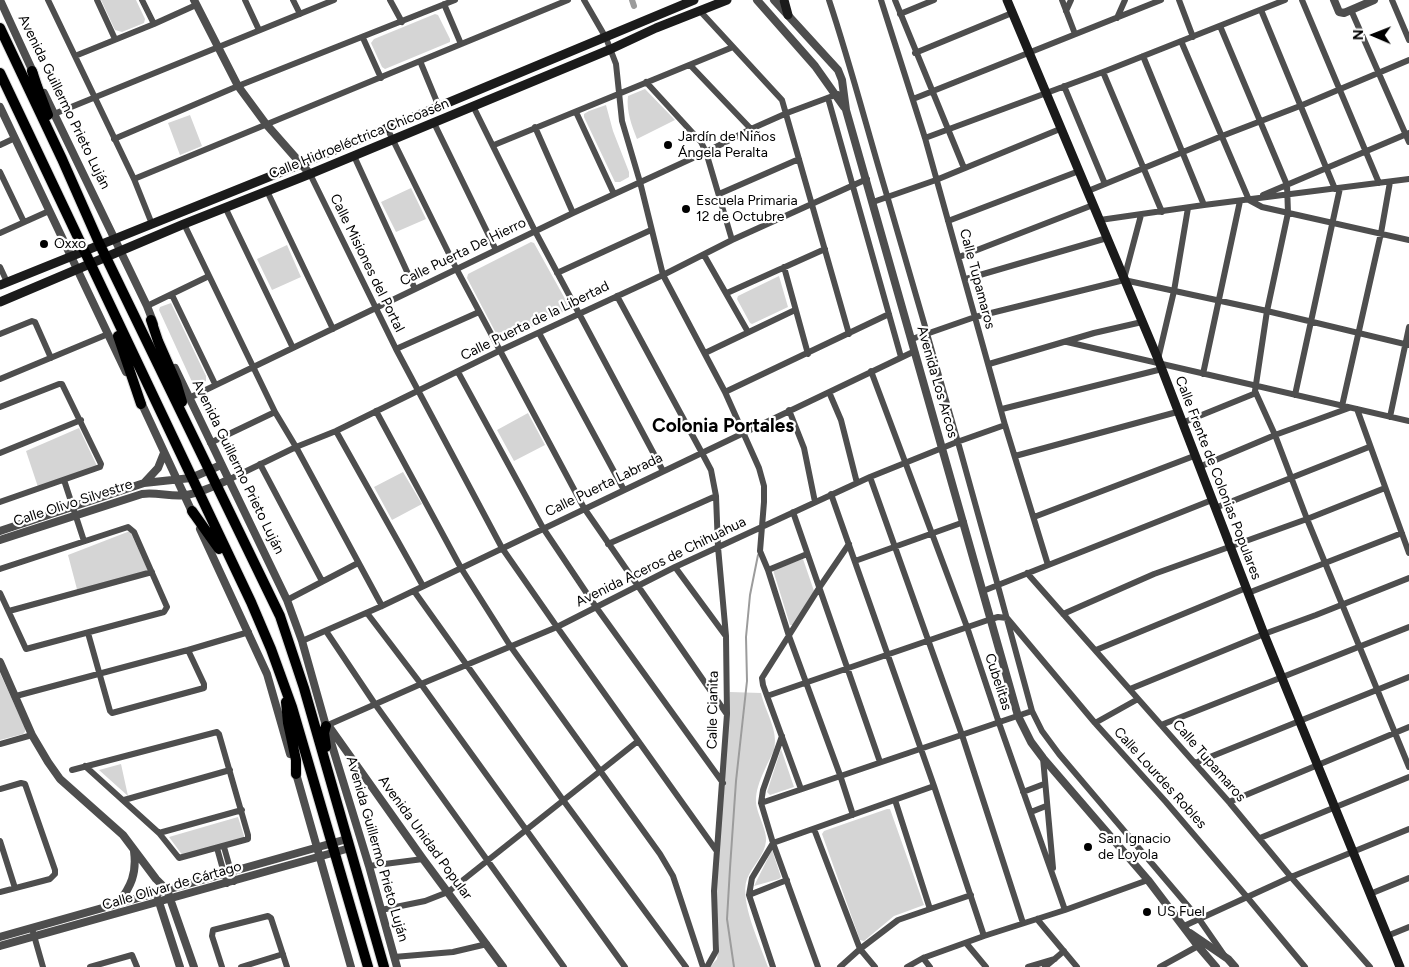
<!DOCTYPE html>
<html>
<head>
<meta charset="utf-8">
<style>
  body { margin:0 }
  #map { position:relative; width:1409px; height:967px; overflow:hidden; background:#fff; font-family:Figtree,sans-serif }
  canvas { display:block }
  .north { position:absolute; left:1349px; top:10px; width:50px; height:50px; -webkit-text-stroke:4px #fff; paint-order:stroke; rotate:271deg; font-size:14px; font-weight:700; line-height:20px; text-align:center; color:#000 }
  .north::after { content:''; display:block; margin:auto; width:18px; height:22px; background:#000; clip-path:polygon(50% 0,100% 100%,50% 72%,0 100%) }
</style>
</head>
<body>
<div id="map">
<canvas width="1409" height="967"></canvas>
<div class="north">N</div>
</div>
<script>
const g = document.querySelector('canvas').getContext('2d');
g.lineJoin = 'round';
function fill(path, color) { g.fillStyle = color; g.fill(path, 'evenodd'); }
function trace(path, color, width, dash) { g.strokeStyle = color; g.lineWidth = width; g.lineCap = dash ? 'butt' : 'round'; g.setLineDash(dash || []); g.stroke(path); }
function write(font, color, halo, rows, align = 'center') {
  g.font = font + ' Figtree,sans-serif'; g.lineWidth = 4.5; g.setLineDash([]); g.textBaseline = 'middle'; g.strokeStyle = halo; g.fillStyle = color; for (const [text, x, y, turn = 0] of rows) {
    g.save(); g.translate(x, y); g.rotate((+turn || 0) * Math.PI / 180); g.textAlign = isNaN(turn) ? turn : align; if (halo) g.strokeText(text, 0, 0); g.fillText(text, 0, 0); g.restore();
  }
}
const green = new Path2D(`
  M101,0H136L145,19L144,23L122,32L115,30Z
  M435,14L438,15L450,39V42L385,69L382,67L371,43L374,39Z
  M645,89L675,120L637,139C632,126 626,111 628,96Z
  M606,105L613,131L629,172V177L620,182H615L614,180L584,117V114L589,111Z
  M190,115L202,146L180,155L168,123Z
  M411,188L426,219L396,232L381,202Z
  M531,242L534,243L569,306L567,310L504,340L499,339L467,278L468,274Z
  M287,245L301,277L272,290L257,259Z
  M779,276L788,307L752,324L750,323L737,299L738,296Z
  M171,303L206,376V381L196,386L193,384L159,310L160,307Z
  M528,413L545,445L514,461L497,430Z
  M79,428L97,466L38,487L26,451Z
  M403,472L422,504L392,520L374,487Z
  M130,531L149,573L78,593L68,555Z
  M803,559L814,591L793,625H790L773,570Z
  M0,673L25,728V732L23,734L0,740Z
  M730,692L761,693C765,712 779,730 774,750C767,766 752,790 757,808C759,817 767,832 766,841C765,855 752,866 747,879C739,901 760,944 768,967H710L717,959L719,944L715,901Z
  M781,749L794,787L770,795L767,792Z
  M121,764L128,796L99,770Z
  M887,809H890L924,905L894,916L864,941L860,940L822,834L824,831Z
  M238,817L245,839L183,856L169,837Z
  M772,850L781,877L779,879L754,886Z`);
const stream = new Path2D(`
  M734,967L727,919L730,868L736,781L747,681L746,637L750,595L758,555`);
const canal = new Path2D(`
  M632,0L634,6`);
const minor = new Path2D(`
  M48,0L134,179L152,224
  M97,0L115,39
  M142,0L154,24
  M245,0L259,30
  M293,0L300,14
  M390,0L402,22
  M584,0L606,38L616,64L622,121L640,182L663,275L725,392L759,468L764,486V502L760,551L768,570L789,636L840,775L853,815
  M881,0L925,138L1005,425L1048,565
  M895,0L964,168
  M1062,0L1075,34
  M1179,0L1193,37
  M1302,0L1379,183
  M1392,0L1409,40
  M444,4L461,44
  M1261,10L1335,189
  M1351,10L1409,142
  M700,11L782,100L849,334
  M1066,11L1071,0
  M900,14L934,0
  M1117,18L1125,0
  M1220,26L1287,185L1288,213L1267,311L1255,391L1275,435L1307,519L1409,767
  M363,38L381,78
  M1181,41L1249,200
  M915,53L1012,13
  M75,56L154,24L196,5
  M1143,56L1204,205
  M420,61L439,107
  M690,65L751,129
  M1103,72L1162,212
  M646,82L701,142L706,152L732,240
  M1064,86L1105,184
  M828,98L901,357
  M913,99L1161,0
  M473,106L535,231L663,471
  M576,112L614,194
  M54,114L334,0
  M434,123L496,250
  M535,127L573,213
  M387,128L457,270L584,508L726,713
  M925,138L1103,72L1285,0
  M114,139L238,86L455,0
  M0,145L15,138
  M494,145L733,47
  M354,156L415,289
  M0,172L24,222
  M310,174L396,349L502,548L557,627L716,850
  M134,179L568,0
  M267,191L333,329
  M1088,191L1222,136L1300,106L1409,60
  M719,194L799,159
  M1263,195L1409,133
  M1249,200L1262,207L1409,240
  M873,202L936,180L1060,129
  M225,207L293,348
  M1100,220L1204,205L1409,179
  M948,221L1079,171
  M184,224L275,412L296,447L382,606
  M0,233L49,211
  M704,255L748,332
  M959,257L1093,205
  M0,267L7,282
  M784,267L808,354
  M557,273L651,230
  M966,279L1107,238
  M1124,279L1141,215
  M727,293L825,249
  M172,295L215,384
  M617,296L702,453L711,470L716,496L718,547L726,636L727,714L714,891L716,951L707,967
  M147,306L209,276
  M539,333L624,490
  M0,334L32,321L35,322L51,358
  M912,339L975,317L1124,280L1267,311L1409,345
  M1067,342L1409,421
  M396,349L479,312
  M705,353L795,310
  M1158,359L1174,291L1188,208
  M989,364L1094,333L1142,322
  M871,371L967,627L999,723L1065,910
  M458,372L543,528L596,607L723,783
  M1203,374L1240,201
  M0,379L108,334
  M725,392L889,314
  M829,392L841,420L857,483
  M1295,395L1340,188
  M189,398L573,213L706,152L751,129L787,113L838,94
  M1342,406L1381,233L1390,182
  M0,407L59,384H62L101,464L100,467L0,502
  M1002,409L1162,369
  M1357,409L1409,553
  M789,410L804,448L815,502
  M376,411L461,568L511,647L660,854L673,876L703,967
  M1390,417L1409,327
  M1182,423L1256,393
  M336,431L423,586
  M210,443L275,412
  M0,453L81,420
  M1015,456L1177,412
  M260,464L322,581
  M1199,467L1275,435L1349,408
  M870,477L962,735L1023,923
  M64,480L84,541
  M228,480L296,447L336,431L499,351L663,275L732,240L867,179
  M831,494L934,786L984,936
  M1215,508L1369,447
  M793,512L880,762
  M1034,517L1194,456
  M608,544L716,496
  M855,561L964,522
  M675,567L725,635
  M0,569L128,527L134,532L167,607L164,612L26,649L0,593
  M768,570L807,554
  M1027,573L1229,802L1291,877L1370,967
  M414,591L563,800L686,967
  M983,591L1212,500
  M1248,593L1402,533
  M287,600L358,563
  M9,611L152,572
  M367,613L421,684L625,967
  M1063,614L1154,574L1307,519L1385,488
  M326,631L375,704L564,967
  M88,633L110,711L112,713L204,688V684L188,650
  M302,641L382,606L915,351
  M1096,650L1246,588
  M1130,689L1264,634L1316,615L1409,578
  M16,696L188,650L249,632
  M767,696L991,619L998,617L1007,618L1095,723L1166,802L1247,897L1305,967
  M1032,711L1042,731L1059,754L1199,919L1224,955
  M1095,723L1138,699
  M328,725L421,684L557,627L675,567L870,477L957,442L1005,425
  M1161,725L1409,627
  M782,736L763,790L761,803L773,843L818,967
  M0,744L32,735
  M1043,758L1053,868
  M1195,763L1409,677
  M72,770L217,732L219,734L248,835V839L179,858L159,833L85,766
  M0,789L21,783L25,784L55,870V874L50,879L0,892
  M801,789L763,685L762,678L819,588L849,544
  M1023,792L1044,784
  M124,800L230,770
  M895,800L930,909
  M1229,802L1409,727
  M761,803L1032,711C986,540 938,369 888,199C868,133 851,66 829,0
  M1031,812L1046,806
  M814,829L860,949L875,967
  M159,833L242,810
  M1260,838L1409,777
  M0,841L15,888
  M224,847L234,882
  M217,848L227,884
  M369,866L423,859
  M1370,894L1409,878
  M749,895L787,880
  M381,910L425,901L448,892L638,741
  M1037,919L1077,967
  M1184,926L1291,877L1409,829
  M33,932L43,967
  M1387,936L1409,927
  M966,943L986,967
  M394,957L453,952L487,944
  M923,958L930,967
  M90,967L132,955L137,967
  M222,967L212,936L213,930L268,916L271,918L287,967
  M241,967L283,954
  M773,967L749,895L752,878L773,843L934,786
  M840,967L860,949L898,920L971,895
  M907,967L923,958L984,936L1065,910L1148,880
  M1028,967L1055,959
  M1045,967L1064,951
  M1160,967L1198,946`);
const tertiary = new Path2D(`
  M0,0L34,74
  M194,0L238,86L266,124L310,174
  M757,0L815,66L844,107
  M774,0L838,70L842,80L846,110L1018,716L1031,742L1043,758L1148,880L1198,946L1216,967
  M1334,0L1339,12L1344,13L1374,0
  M44,93L147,306L154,324
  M0,107L126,372
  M175,368L287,600L302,641L326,726L369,866L397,967
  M140,400L193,514
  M145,482L158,468L164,453
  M200,529L267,674L290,754
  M0,531L144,483L191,478L221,465
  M0,540L142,494C157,492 171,497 186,495C200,493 214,486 228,480
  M0,662L32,735L48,762L60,779L123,835L156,879L167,890L194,967
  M326,726L328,725L423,859L503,967
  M295,770L351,967
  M158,899L180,967
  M118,904C131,886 137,874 134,851
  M1190,933L1228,959L1235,967
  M0,937L347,839
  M0,946L350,848`);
const secondary = new Path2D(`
  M784,0L788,15
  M1007,0L1158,359L1264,634L1400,967
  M0,285L301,164L694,0
  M0,302L184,224L310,174L611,49L656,28L727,0`);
const primary = new Path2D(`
  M0,28L62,159L100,245L280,616L304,688L384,967
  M32,71L37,86L48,115
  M0,73L251,602L271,649L292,707L368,967
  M151,320L158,341L176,382L182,402
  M118,336L141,404
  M192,511L219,549
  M286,702L288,723L296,760V774
  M326,726L324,733L326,747`);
const markers = [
  [668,145,5,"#000"],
  [686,209,5,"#000"],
  [44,244,5,"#000"],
  [1088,847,5,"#000"],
  [1147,912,5,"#000"]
];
const streetNames = [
  ["Avenida Guillermo Prieto Luján",64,102,64],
  ["Calle Hidroeléctrica Chicoasén",359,139,-22],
  ["Calle Puerta De Hierro",463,252,-26],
  ["Calle Misiones del Portal",367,263,64],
  ["Calle Tupamaros",977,279,75],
  ["Calle Puerta de la Libertad",535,321,-26],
  ["Avenida Los Arcos",937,382,74],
  ["Avenida Guillermo Prieto Luján",238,467,64],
  ["Calle Frente de Colonias Populares",1218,478,69],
  ["Calle Puerta Labrada",604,485,-26],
  ["Calle Olivo Silvestre",73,503,-18],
  ["Avenida Aceros de Chihuahua",661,562,-26],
  ["Cubelitas",998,682,72],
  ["Calle Cianita",713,710,-89],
  ["Calle Tupamaros",1209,761,49],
  ["Calle Lourdes Robles",1160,778,48],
  ["Avenida Unidad Popular",425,838,54],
  ["Avenida Guillermo Prieto Luján",377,849,74],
  ["Calle Olivar de Cártago",172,886,-16]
];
const poiNames = [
  ["Jardín de Niños",678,137],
  ["Ángela Peralta",678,153],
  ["Escuela Primaria",696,201],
  ["12 de Octubre",696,217],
  ["Oxxo",54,244],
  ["San Ignacio",1098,839],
  ["de Loyola",1098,855],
  ["US Fuel",1157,912]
];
const districtNames = [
  ["Colonia Portales",723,426]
];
fill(green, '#d5d5d5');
trace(stream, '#9c9c9c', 2);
trace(canal, '#9c9c9c', 6);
trace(primary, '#dbdbdb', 12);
trace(minor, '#4e4e4e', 6);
trace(tertiary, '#4e4e4e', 8);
trace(secondary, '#1b1b1b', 9);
trace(primary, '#000', 10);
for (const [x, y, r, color] of markers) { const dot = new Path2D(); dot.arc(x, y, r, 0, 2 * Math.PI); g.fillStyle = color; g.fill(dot); trace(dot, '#fff', 2); }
write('14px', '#000', '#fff', streetNames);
write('14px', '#000', '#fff', poiNames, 'left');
write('bold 19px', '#000', '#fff', districtNames);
</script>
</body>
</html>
